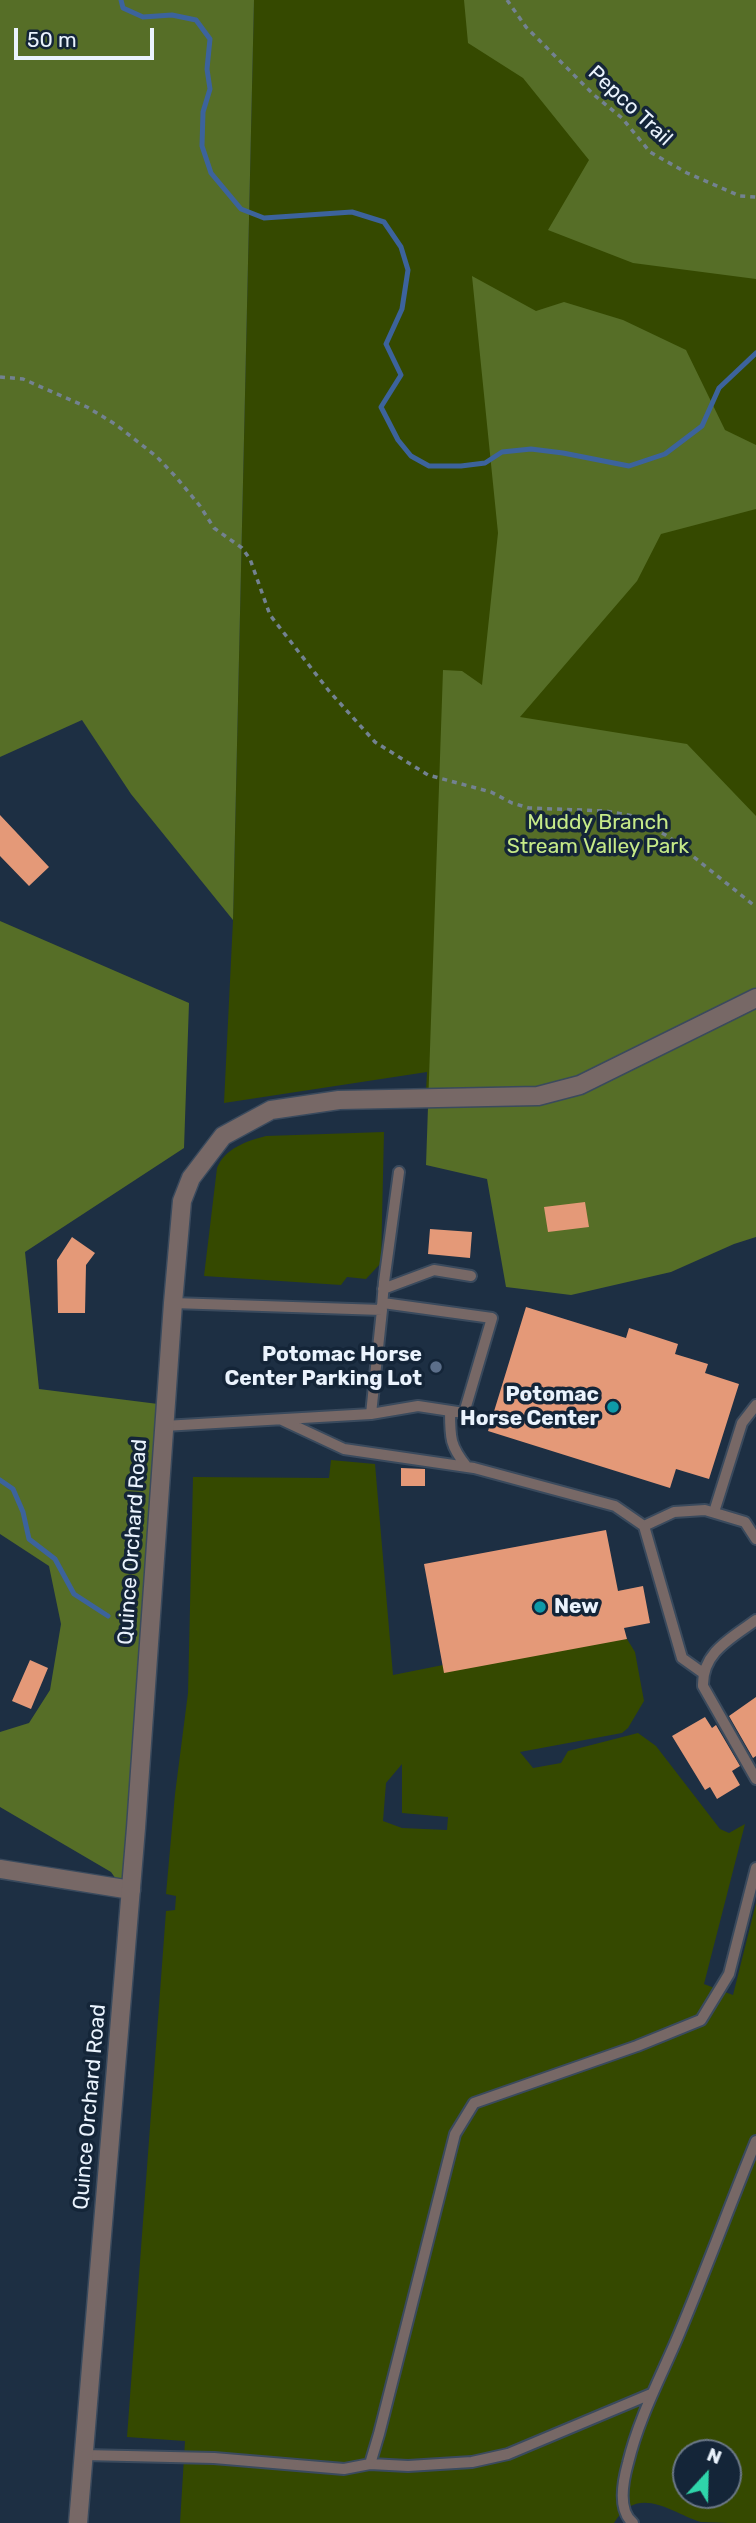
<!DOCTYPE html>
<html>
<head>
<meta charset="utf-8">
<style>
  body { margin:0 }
  #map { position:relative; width:756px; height:2523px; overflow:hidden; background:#1d2f43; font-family:Rubik,sans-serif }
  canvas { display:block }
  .north { position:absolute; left:672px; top:2439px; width:70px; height:70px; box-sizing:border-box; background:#142538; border:2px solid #6a7787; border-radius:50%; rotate:22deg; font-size:19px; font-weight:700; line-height:28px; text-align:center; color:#eaf3fd }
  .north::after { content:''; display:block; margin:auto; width:24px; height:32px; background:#2fd4aa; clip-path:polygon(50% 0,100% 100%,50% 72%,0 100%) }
  .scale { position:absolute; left:14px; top:28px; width:140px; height:32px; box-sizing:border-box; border:4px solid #eaf3fd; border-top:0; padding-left:9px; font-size:21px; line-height:24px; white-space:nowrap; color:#eaf3fd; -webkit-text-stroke:5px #142538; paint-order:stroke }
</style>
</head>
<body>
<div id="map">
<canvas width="756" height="2523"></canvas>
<div class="north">N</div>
<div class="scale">50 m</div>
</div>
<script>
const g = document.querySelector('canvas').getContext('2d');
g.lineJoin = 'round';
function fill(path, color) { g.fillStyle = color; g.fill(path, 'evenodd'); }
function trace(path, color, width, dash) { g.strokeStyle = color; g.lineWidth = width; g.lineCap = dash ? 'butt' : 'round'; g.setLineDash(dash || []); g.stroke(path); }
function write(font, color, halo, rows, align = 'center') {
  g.font = font + ' Rubik,sans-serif'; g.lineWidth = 7; g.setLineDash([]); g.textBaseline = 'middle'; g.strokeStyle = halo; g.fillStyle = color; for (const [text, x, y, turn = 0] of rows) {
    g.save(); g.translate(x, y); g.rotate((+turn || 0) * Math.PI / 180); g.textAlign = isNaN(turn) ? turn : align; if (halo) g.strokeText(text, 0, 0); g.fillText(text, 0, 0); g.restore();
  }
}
const green = new Path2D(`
  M254,0H756V989L426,1091L427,1072L224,1103L233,920Z
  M384,1132L381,1263L366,1279L347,1277L341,1285L204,1276L217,1168C225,1148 247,1141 266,1136Z
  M331,1460L375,1464L393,1675L443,1665L627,1639L635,1652L644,1701L628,1728L622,1733L520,1752L533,1768L561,1763L568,1751L638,1733L656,1746L720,1829L729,1833L745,1824L704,1984L733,1995L756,1903V2523C740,2523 717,2523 701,2522C671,2513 638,2483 614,2523H180L185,2441L127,2437L166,1911L175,1910L176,1896L166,1894L175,1794L188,1693L193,1477L329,1478ZM402,1764V1813L448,1817L447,1830L402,1828L383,1821L386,1783ZM686,2453H728V2495H686Z`);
const forest = new Path2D(`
  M0,0H254L233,920L131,794L82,720L0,757Z
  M464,0H756V279L633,263L548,230L589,160L523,78L468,43Z
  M472,276L536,311L564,302L623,320L686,350L725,430L756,445V509L661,534L637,581L520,717L687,744L756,816V1237L734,1244L671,1272L571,1295L506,1287L487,1179L426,1165L443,670L462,671L482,685L498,533Z
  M0,921L189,1003L184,1148L25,1252L39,1389L166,1405L130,1899L111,1872L0,1807V1732L29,1723L50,1690L61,1624L49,1566L0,1534Z`);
const stream = new Path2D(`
  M121,0L123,8L143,17L172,15L196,20L210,39L207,69L210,89L203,112L202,146L211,173L241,209L264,218L352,212L384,222L401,247L408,270L402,309L386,344L401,375L381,407L398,440L411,456L429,466H461L485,463L502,452L531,449L563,453L629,466L665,454L702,426L719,388L756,353
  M0,1480L13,1489L23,1512L29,1539L55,1559L74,1594L108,1616`);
const building = new Path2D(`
  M0,815L49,867L29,886L0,856Z
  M585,1202L589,1227L548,1232L544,1207Z
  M430,1229L472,1232L470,1258L428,1254Z
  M72,1237L95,1253L86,1265L85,1313H58L57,1260Z
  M526,1307L626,1338L629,1328L678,1344L675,1354L708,1364L705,1373L739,1384L709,1479L676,1469L670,1488L488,1431Z
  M401,1468L425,1469V1486H401Z
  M606,1530L618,1591L643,1586L650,1623L624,1628L627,1639L444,1673L424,1564Z
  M30,1660L48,1668L31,1709L12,1701Z
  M756,1697V1756L753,1758L729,1716Z
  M705,1717L712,1728L716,1725L740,1766L732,1771L740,1785L717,1799L710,1787L705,1790L672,1736Z`);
const path = new Path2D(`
  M507,0L526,27L594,95L622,118L650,152L687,173L740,196L756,197
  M0,377L23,379L87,407L115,424L156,456L176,477L200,506L214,528L242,548L250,559L270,615L329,691L375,742L428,775L491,792L512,803L529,808L606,811L633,816L669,837L756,907`);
const service = new Path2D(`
  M383,1289L434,1270L471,1276
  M382,1307L384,1282L399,1172
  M450,1411C450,1438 450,1446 467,1467
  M371,1414L418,1406L464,1413L492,1318L383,1303
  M282,1420L344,1449L474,1468L615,1506L644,1526L682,1658L703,1673
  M164,1426L371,1414L382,1310L173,1303
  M714,1512L742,1423L756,1405
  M644,1526L674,1512L705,1510L745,1522L756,1539
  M756,1620C732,1638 702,1652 703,1686L756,1779
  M84,2455L214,2458L344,2469L370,2464L379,2434L455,2134L474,2103L637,2046L701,2020L729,1974L756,1868
  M370,2464L408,2466L472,2462L508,2454L651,2394
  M633,2523C617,2510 623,2481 628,2463C639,2417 661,2377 679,2334C706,2270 730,2205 756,2141`);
const minor = new Path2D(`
  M0,1869L131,1890`);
const tertiary = new Path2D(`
  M78,2523L136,1828L173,1303L182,1201L191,1178L223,1136L271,1110L339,1100L538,1096L580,1085L756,998`);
const markers = [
  [436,1367,7,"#5c6f8a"],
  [613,1407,7,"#0f9aa8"],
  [540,1607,7,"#0f9aa8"]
];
const streetNames = [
  ["Pepco Trail",630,106,43],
  ["Quince Orchard Road",133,1542,-86],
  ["Quince Orchard Road",90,2107,-85]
];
const parkNames = [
  ["Muddy Branch",598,823],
  ["Stream Valley Park",598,847]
];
const poiNames = [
  ["Potomac Horse",422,1355],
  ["Center Parking Lot",422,1379],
  ["Potomac",599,1395],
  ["Horse Center",599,1419],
  ["New",554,1607,"left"]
];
fill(green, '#354900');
fill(forest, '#566e27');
trace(stream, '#3c639c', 5);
fill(building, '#e49978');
trace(service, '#3a4a5d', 14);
trace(minor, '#3a4a5d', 21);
trace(tertiary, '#3a4a5d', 21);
trace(path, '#738291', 3.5, [5, 5]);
trace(service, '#776866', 10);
trace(minor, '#776866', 18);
trace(tertiary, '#776866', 18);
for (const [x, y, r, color] of markers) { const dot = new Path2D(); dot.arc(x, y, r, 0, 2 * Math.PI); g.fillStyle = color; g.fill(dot); trace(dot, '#142538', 2.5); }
write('21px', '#eaf3fd', '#142538', streetNames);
write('21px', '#c6ea88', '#142538', parkNames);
write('bold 21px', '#eaf3fd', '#142538', poiNames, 'right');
</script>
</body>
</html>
